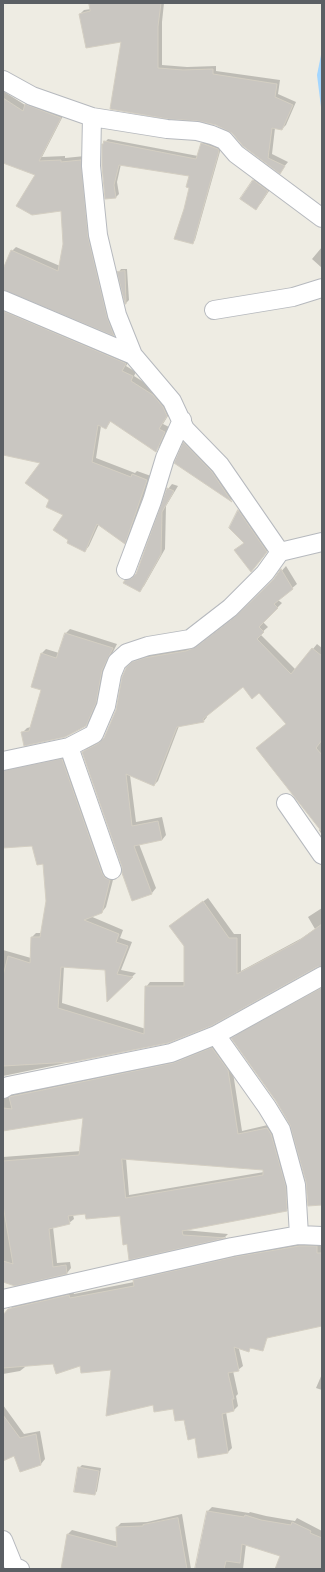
<!DOCTYPE html>
<html>
<head>
<meta charset="utf-8">
<style>
  body { margin:0 }
  #map { position:relative; width:325px; height:1572px; overflow:hidden; background:#eeece3; font-family:"Alegreya Sans",sans-serif }
  canvas { display:block }
  .frame { position:absolute; inset:0; border:4px solid #5b5f64; pointer-events:none }
</style>
</head>
<body>
<div id="map">
<canvas width="325" height="1572"></canvas>
<div class="frame"></div>
</div>
<script>
const g = document.querySelector('canvas').getContext('2d');
g.lineJoin = 'round';
function fill(path, color) { g.fillStyle = color; g.fill(path, 'evenodd'); }
function trace(path, color, width, dash) { g.strokeStyle = color; g.lineWidth = width; g.lineCap = dash ? 'butt' : 'round'; g.setLineDash(dash || []); g.stroke(path); }
const water = new Path2D(`
  M322,50V115L317,75Z`);
const shadow = new Path2D(`
  M90,3H164L162,22V65L187,67L216,66V71L280,80L278,94L296,102L286,125L282,129L275,128L272,154L288,162L283,168L280,172L232,132L215,124L198,120L122,41L80,14L84,10L91,9Z
  M3,91L25,105L30,100L64,114L42,157L65,156V158L85,156L118,330L114,334L3,289V271L12,251L16,247L60,266L64,244L62,210L37,175L3,162Z
  M108,139L198,156L202,144L205,141L221,148L195,240L193,243L185,210L190,187L191,175L121,164L117,182L119,194L116,197L106,198L105,142Z
  M259,175L273,185L261,203L256,208L242,199L254,180Z
  M322,247V268L312,259Z
  M121,269H127L129,300L126,303L119,272Z
  M3,306L130,360L126,366L136,372L134,376L158,391L171,411L163,424L169,427L160,446L156,450L111,421L106,428L101,426L96,458L135,473L137,471L151,476L128,539L124,543L99,524L89,546L85,551L70,540L64,515L50,499L42,462L3,454Z
  M187,441L214,469L235,498L232,500L176,463L184,443Z
  M172,484L178,486L166,506L165,549L144,586L139,591L125,581L130,576L137,574L168,489Z
  M241,508L269,548L254,568L245,543L230,527Z
  M286,566L297,584L278,600L282,603L263,622L268,627L260,634L296,670L317,644L322,648V835L319,830L320,829L262,744L287,723L259,692L243,686L207,715V717L203,722L179,726L158,781L154,785L130,775L136,822L162,817L166,835L162,840L139,844L156,888L152,893L133,900L123,866L83,752L87,748L104,740L117,710L127,669L138,658L174,649L191,648L202,643L243,611L273,581Z
  M70,629L117,644L107,664L100,697L90,721L85,726L22,733L27,728L31,727L43,690L42,653L46,649L59,653L66,633Z
  M66,756L114,876L106,907L102,912L90,916L123,930L120,938L132,942L121,970L136,973L108,1000L106,969L64,966L62,1003L146,1029V987L150,982H185V946L175,922L208,898L234,934H241V971L302,938L315,929L308,917L322,908V965L317,966L168,1042L3,1076V950L31,958L32,937L36,933H42L48,901L44,863L35,845L3,847V766Z
  M322,987V1204L307,1182L291,1124L276,1100L233,1039L237,1034Z
  M217,1044L232,1066L242,1131L272,1124L289,1182L291,1206L286,1210L184,1230L228,1234L225,1237L130,1258L121,1215L86,1213L73,1215L74,1219L69,1223L53,1227L57,1263L70,1262L71,1268L67,1273L3,1281V1157L81,1151L84,1116L3,1130V1094ZM126,1158L264,1169V1172L129,1195Z
  M305,1242H322V1319L238,1345L243,1366L238,1370L233,1371L238,1394L236,1396L238,1406L234,1410L226,1412L232,1448L228,1452L196,1437L185,1419L173,1408L154,1404L112,1369L81,1365L53,1363L24,1366L25,1367L20,1371L3,1374V1316L14,1305L73,1291L74,1294L134,1282V1281L138,1276L239,1253Z
  M322,1374V1390L316,1388Z
  M3,1405L24,1434L40,1431L45,1459L41,1464L20,1471L14,1454L3,1460Z
  M82,1465L101,1468L97,1491L95,1494L79,1468Z
  M212,1507L249,1513L250,1512L266,1516L295,1521L297,1518L322,1531V1569H276L281,1556L246,1544L243,1569H196L208,1511Z
  M182,1514L191,1569H62L68,1534L72,1530L118,1542L117,1527L121,1523L147,1522Z`);
const building = new Path2D(`
  M89,3H161L158,26V68L183,70L213,69V74L277,84L275,97L293,105L282,130L272,128L268,158L285,166L280,174L243,146L232,133L216,125L198,121L168,119L110,109L121,42L86,48L79,14L90,11Z
  M3,98L23,111L25,104L61,118L39,161L61,160V162L81,160L88,237L107,317L114,336L3,290V269L11,250L58,271L63,244L61,211L32,215L16,206L35,175L3,163Z
  M104,141L196,159L201,143L218,149L219,151L193,244L174,239L184,209L189,188L186,187L189,176L119,165L114,185L116,198L105,199L102,166V144H103Z
  M253,180L268,191L256,210L240,199Z
  M125,271L126,304H125L117,272Z
  M3,311L125,363L126,364L122,371L133,376L131,381L153,395L163,407L167,416L159,429L165,432L156,452L110,421L106,429L98,425L92,462L131,477L132,474L147,480L125,544L97,524L85,552L67,543L68,540L53,530L63,515L46,507L49,500L25,483L40,463L3,455Z
  M183,442L212,472L232,502L174,463Z
  M167,488L174,491L162,512L161,554L140,592L123,583L125,580L132,578L136,574Z
  M238,510L267,552L251,572L234,550L244,543L229,528Z
  M281,569L293,589L274,604L278,608L259,627L264,632L257,639L291,674L312,648L322,656V740L316,748L322,755V832L256,748L286,724L259,693L252,699L243,687L203,719L204,722L177,727L154,786L126,774L132,826L158,821L162,840L134,846L152,894L132,901L122,873V867L82,752L99,743L104,738L116,710L122,677L126,668L132,662L144,658L186,651L196,647L237,615L273,580Z
  M65,633L113,648L102,670L96,703L86,726L65,737L24,746L21,732L29,731L41,690L31,687L41,653L56,658Z
  M62,759L102,873L105,878L110,880L102,913L84,920L119,934L116,942L128,946L117,974L133,977L107,1002L105,970L61,967L58,1008L144,1034L145,986H184V946L169,926L203,901L229,938H237V974L297,942L322,924V966L317,967L211,1026L168,1043L72,1062L3,1066V976L8,956L30,963L31,937H40L46,901L43,864L37,865L32,846L3,848V771Z
  M322,988V1205L308,1206L306,1182L290,1125L276,1101L231,1038Z
  M212,1048L228,1070L238,1134L267,1128L271,1134L286,1187L287,1211L182,1231L183,1235L226,1238L129,1260L127,1244L123,1245L120,1216L86,1219L85,1214L68,1216L70,1224L49,1229L53,1267L66,1265L67,1274L15,1286L3,1282V1261L13,1264L3,1205V1161L79,1155L83,1118L3,1131V1108L12,1109L9,1097L173,1063ZM122,1159L263,1170V1175L126,1198Z
  M300,1246H317V1253H322V1326L267,1338L263,1351L250,1348L249,1352L234,1347L239,1371L228,1373L234,1399H232L234,1411L222,1414L228,1453L198,1458L195,1438L188,1440L184,1420L175,1421L173,1409L154,1412L153,1405L106,1416L111,1370L81,1373L80,1366L56,1374L53,1364L3,1368V1315L8,1309L69,1295L70,1298L134,1286L133,1280L234,1257Z
  M3,1415L20,1438L36,1434L41,1465L20,1472L14,1456L3,1461Z
  M78,1467L99,1471L95,1495L74,1492Z
  M207,1511L244,1517L245,1515L261,1520L291,1525L292,1522L311,1531L310,1533L322,1538V1569H275L280,1556L242,1544L240,1563L226,1561L224,1569H195Z
  M178,1518L187,1569H61L67,1534L117,1547L116,1527L143,1526V1525Z`);
const minor = new Path2D(`
  M3,80L32,96L92,117L167,129L197,131L212,135L224,140L236,154L322,218
  M92,117L91,166L98,235L117,315L133,355L172,401L185,429L220,465L280,552
  M3,300L133,355
  M214,310L293,297L322,288
  M126,570L152,501L165,458L182,420
  M69,747L112,870
  M3,761L69,747L94,734L106,706L112,674L117,662L127,653L148,646L190,639L230,608L265,573L280,552L322,542
  M286,803L322,855
  M216,1035L267,1107L281,1130L296,1185L299,1235
  M3,1089L8,1086L171,1053L216,1035L322,976
  M3,1299L232,1247L299,1235L322,1236
  M3,1540L14,1567L20,1569`);
fill(water, '#a3d6ff');
fill(shadow, '#0003');
fill(building, '#c9c6c1');
trace(building, '#d3cec2', 1);
trace(minor, '#b6b9be', 20);
trace(minor, '#fff', 18);
</script>
</body>
</html>
